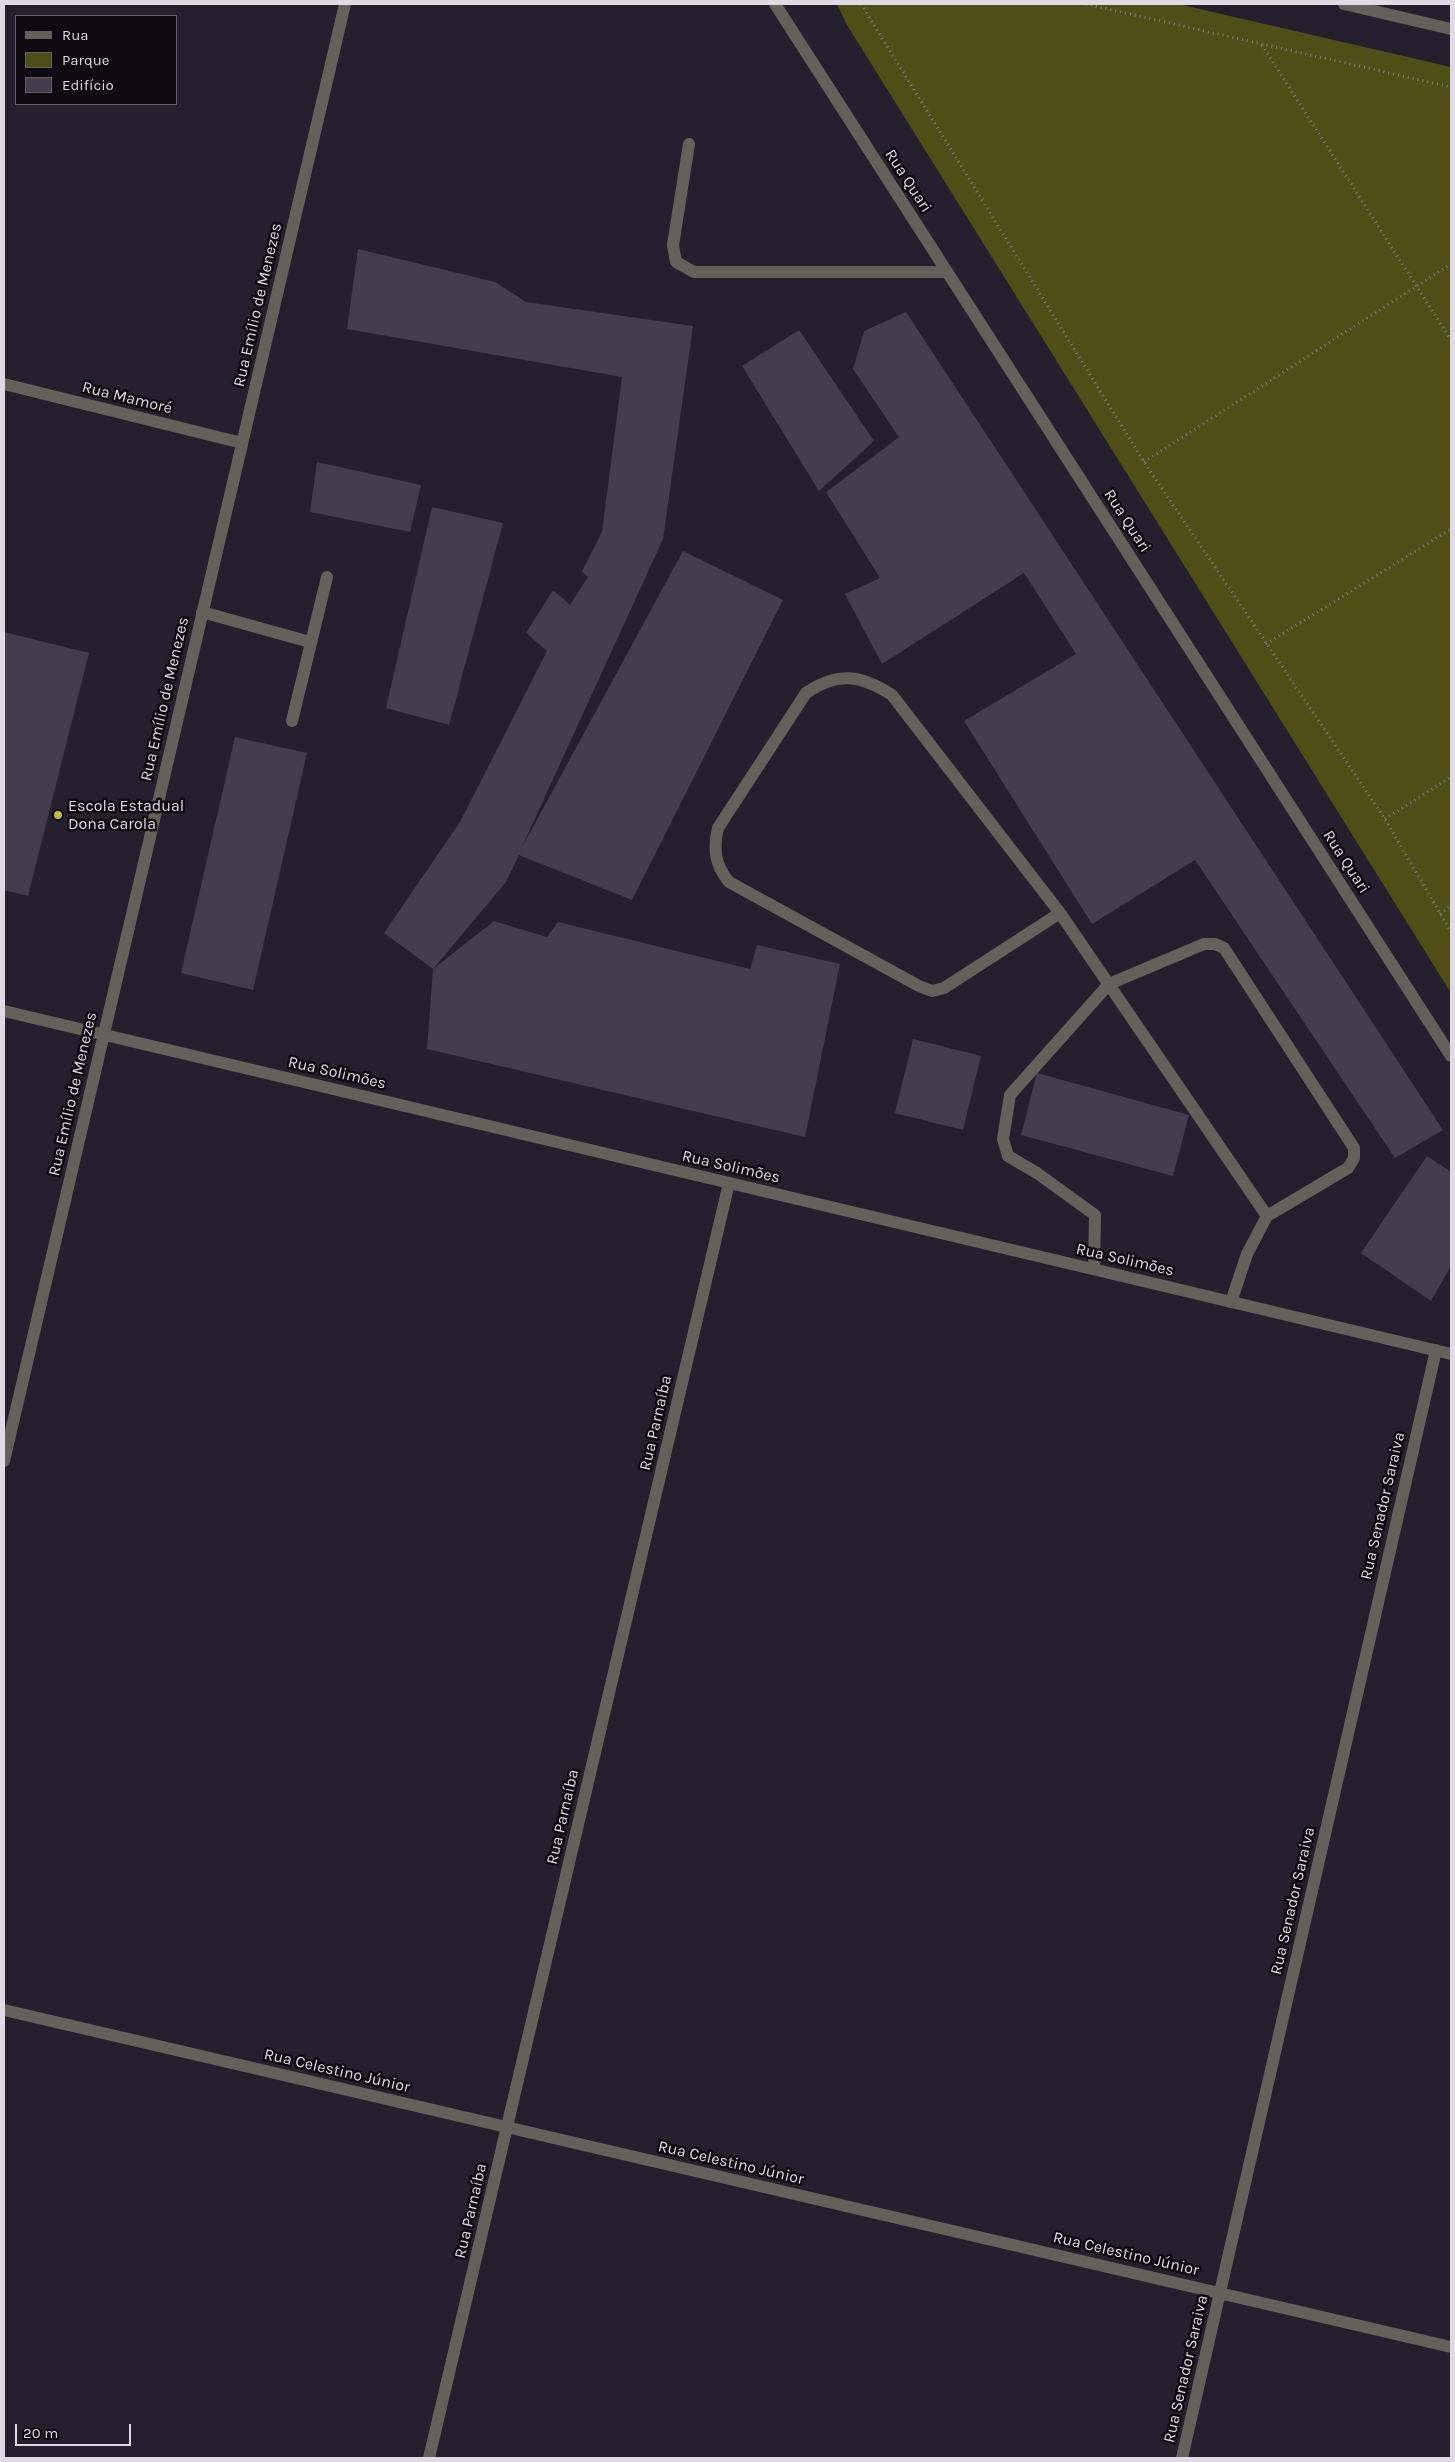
<!DOCTYPE html>
<html>
<head>
<meta charset="utf-8">
<style>
  body { margin:0 }
  #map { position:relative; width:1455px; height:2462px; overflow:hidden; background:#25202e; font-family:Karla,sans-serif }
  canvas { display:block }
  .frame { position:absolute; inset:0; border:5px solid #dfdbe5; pointer-events:none }
  .legend { position:absolute; left:15px; top:15px; width:162px; height:90px; box-sizing:border-box; background:#0d0b11; border:1px solid #615e66; margin:0; padding:6px 9px; list-style:none; font-size:15px; color:#dfdbe5 }
  .legend li { display:flex; align-items:center; gap:10px; height:25px }
  .legend b { width:25px; border:1px solid #615e66 }
  .scale { position:absolute; left:15px; top:2424px; width:116px; height:22px; box-sizing:border-box; border:2px solid #dfdbe5; border-top:0; padding-left:6px; font-size:15px; line-height:18px; white-space:nowrap; color:#dfdbe5; -webkit-text-stroke:4px #0d0b11; paint-order:stroke }
</style>
</head>
<body>
<div id="map">
<canvas width="1455" height="2462"></canvas>
<div class="frame"></div>
<ul class="legend">
<li><b style="height:6px;background:#62625b"></b>Rua</li>
<li><b style="height:14px;background:#504e17"></b>Parque</li>
<li><b style="height:14px;background:#443d4d"></b>Edifício</li>
</ul>
<div class="scale">20 m</div>
</div>
<script>
const g = document.querySelector('canvas').getContext('2d');
g.lineJoin = 'round';
function fill(path, color) { g.fillStyle = color; g.fill(path, 'evenodd'); }
function trace(path, color, width, dash) { g.strokeStyle = color; g.lineWidth = width; g.lineCap = dash ? 'butt' : 'round'; g.setLineDash(dash || []); g.stroke(path); }
function write(font, color, halo, rows, align = 'center') {
  g.font = font + ' Karla,sans-serif'; g.lineWidth = 5; g.setLineDash([]); g.textBaseline = 'middle'; g.strokeStyle = halo; g.fillStyle = color; for (const [text, x, y, turn = 0] of rows) {
    g.save(); g.translate(x, y); g.rotate((+turn || 0) * Math.PI / 180); g.textAlign = isNaN(turn) ? turn : align; if (halo) g.strokeText(text, 0, 0); g.fillText(text, 0, 0); g.restore();
  }
}
const green = new Path2D(`
  M837,4H1178L1451,67V993L847,25Z`);
const building = new Path2D(`
  M358,249L495,282L526,302L693,326L663,539L521,849L683,551L783,600L632,900L519,855L506,882L433,969L384,933L460,822L547,651L526,633L553,590L570,605L588,577L582,571L602,532L622,377L347,329Z
  M906,312L1443,1130L1395,1158L1195,860L1092,924L964,721L1076,654L1024,573L882,664L845,594L880,578L826,492L899,437L853,369L864,331Z
  M799,330L874,441L819,491L742,366Z
  M317,462L421,485L410,532L310,512Z
  M432,507L503,523L449,725L386,708Z
  M4,632L89,653L28,896L4,890Z
  M235,737L307,753L253,990L181,973Z
  M494,921L547,937L558,922L750,969L757,945L840,964L805,1137L427,1049L433,969Z
  M913,1039L981,1056L963,1130L895,1113Z
  M1037,1073L1189,1115L1173,1176L1021,1135Z
  M1427,1156L1451,1172V1266L1431,1301L1361,1253Z`);
const path = new Path2D(`
  M861,4L1144,462L1385,819L1451,932
  M1086,4L1451,87
  M1262,45L1451,340
  M1144,462L1451,264
  M1266,644L1451,529
  M1385,819L1451,777
  M1440,914L1451,906`);
const lane = new Path2D(`
  M689,144L673,245L676,262L694,272H947
  M202,612L310,642
  M292,721L327,577
  M1060,913L944,988L932,991L919,986L729,882C715,865 713,849 718,828L806,693C838,671 861,675 892,695L1060,913L1267,1216L1247,1254L1231,1302
  M1094,1269L1095,1215L1037,1173L1008,1156L1003,1139L1010,1095L1109,984L1204,944H1215L1224,948L1354,1148V1158L1348,1168L1267,1216`);
const street = new Path2D(`
  M775,4L1451,1056
  M1344,4L1451,29
  M4,384L242,443
  M4,1011L1451,1354
  M4,1461L345,4
  M4,2010L1451,2347
  M429,2458L729,1183
  M1182,2458L1436,1350`);
const markers = [
  [58,815,5,"#c2bd3f"]
];
const streetNames = [
  ["Rua Quari",908,181,57],
  ["Rua Emílio de Menezes",258,305,-77],
  ["Rua Mamoré",127,398,14],
  ["Rua Quari",1127,521,57],
  ["Rua Emílio de Menezes",165,699,-77],
  ["Rua Quari",1346,862,57],
  ["Rua Solimões",337,1073,13],
  ["Rua Emílio de Menezes",73,1094,-77],
  ["Rua Solimões",731,1167,13],
  ["Rua Solimões",1125,1260,13],
  ["Rua Parnaíba",656,1423,-77],
  ["Rua Senador Saraiva",1383,1506,-77],
  ["Rua Parnaíba",563,1817,-77],
  ["Rua Senador Saraiva",1293,1901,-77],
  ["Rua Celestino Júnior",337,2071,13],
  ["Rua Celestino Júnior",731,2163,13],
  ["Rua Parnaíba",471,2211,-77],
  ["Rua Celestino Júnior",1126,2254,13],
  ["Rua Senador Saraiva",1186,2369,-77]
];
const poiNames = [
  ["Escola Estadual",68,806],
  ["Dona Carola",68,824]
];
fill(green, '#504e17');
fill(building, '#443d4d');
trace(path, '#827e8a', 3, [1, 4]);
trace(lane, '#62625b', 12);
trace(street, '#62625b', 12);
for (const [x, y, r, color] of markers) { const dot = new Path2D(); dot.arc(x, y, r, 0, 2 * Math.PI); g.fillStyle = color; g.fill(dot); trace(dot, '#0d0b11', 2); }
write('16px', '#dfdbe5', '#0d0b11', streetNames);
write('16px', '#dfdbe5', '#0d0b11', poiNames, 'left');
</script>
</body>
</html>
